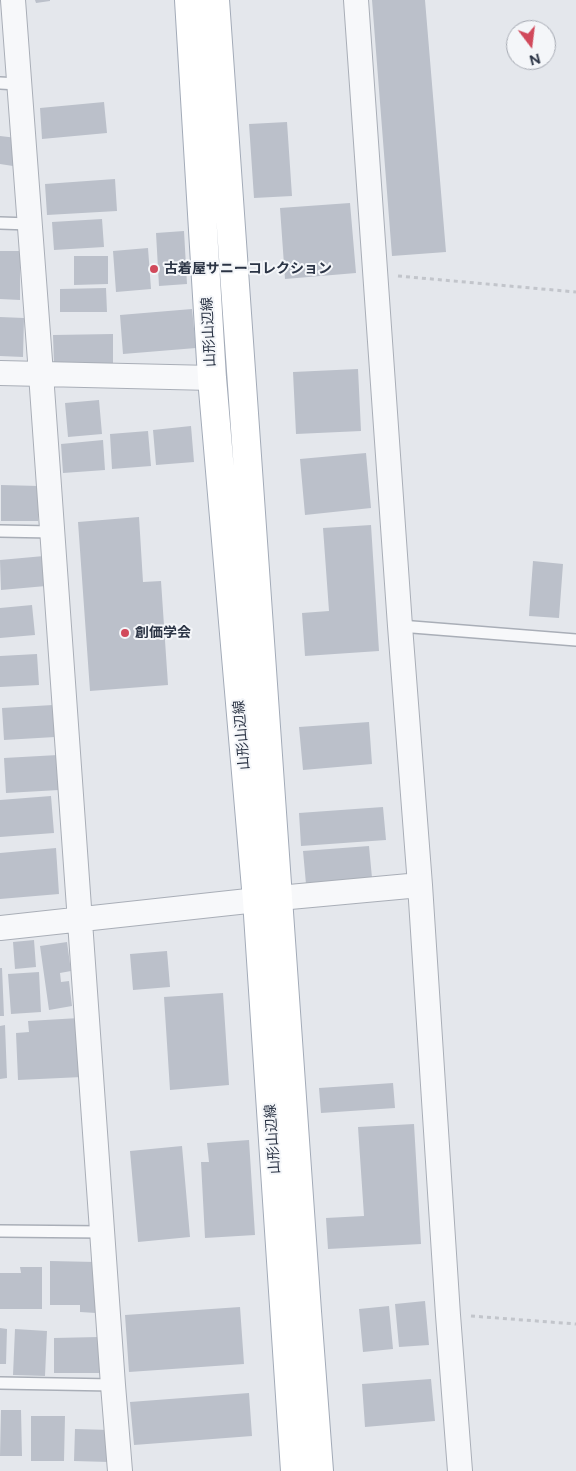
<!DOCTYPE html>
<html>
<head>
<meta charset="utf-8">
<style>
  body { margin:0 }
  #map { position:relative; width:576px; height:1471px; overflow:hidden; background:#e4e7ec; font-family:Figtree,sans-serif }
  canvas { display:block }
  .north { position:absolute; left:506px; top:20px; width:50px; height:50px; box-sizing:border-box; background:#f4f6f9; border:1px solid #a4a8b1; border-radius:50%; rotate:165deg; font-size:14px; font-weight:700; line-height:20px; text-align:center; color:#2b3445 }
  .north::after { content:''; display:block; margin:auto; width:18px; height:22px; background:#d1495b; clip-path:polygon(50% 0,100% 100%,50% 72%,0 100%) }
</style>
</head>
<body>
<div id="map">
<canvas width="576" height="1471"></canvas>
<div class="north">N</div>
</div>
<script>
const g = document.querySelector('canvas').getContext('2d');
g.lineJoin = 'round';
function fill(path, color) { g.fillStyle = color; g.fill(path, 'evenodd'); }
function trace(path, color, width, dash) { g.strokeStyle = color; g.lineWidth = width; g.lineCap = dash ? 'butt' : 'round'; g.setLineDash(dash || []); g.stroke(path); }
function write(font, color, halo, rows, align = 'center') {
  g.font = font + ' Figtree,"Noto Sans JP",sans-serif'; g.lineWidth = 4; g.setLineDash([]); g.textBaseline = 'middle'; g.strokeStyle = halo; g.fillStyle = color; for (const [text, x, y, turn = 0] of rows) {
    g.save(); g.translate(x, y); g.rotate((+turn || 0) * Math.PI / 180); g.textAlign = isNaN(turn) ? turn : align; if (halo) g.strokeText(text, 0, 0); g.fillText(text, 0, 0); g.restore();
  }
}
const building = new Path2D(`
  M35,0H50V1L36,3Z
  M372,0H425L446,252L392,256Z
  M104,102L107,133L42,139L40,108Z
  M287,122L292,196L254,198L249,124Z
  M0,136L17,138L13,166L0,164Z
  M115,179L117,211L47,215L45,184Z
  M350,203L356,273L285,279L280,208Z
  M102,219L104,247L54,250L52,222Z
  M184,231L187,284L159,286L156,233Z
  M148,248L151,289L116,292L113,251Z
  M0,251H20V300L0,299Z
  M74,256H108V284L74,285Z
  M106,288L107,312H60V289Z
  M192,309L196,348L123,354L120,315Z
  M0,317L24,318L23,357L0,356Z
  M113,334V364L54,365L53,335Z
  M358,369L361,431L296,434L293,372Z
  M99,400L102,434L68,437L65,403Z
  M191,426L194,462L156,465L153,430Z
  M148,431L151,466L112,469L110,434Z
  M103,440L105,470L63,473L61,444Z
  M366,453L371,508L305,515L300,459Z
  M1,485L39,486L38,521H1Z
  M139,517L143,582L161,581L168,685L90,691L78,522Z
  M371,525L379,651L305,656L302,613L329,611L323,528Z
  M44,556L46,586L1,590L0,560Z
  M533,561L563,564L559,618L529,616Z
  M32,605L35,635L0,638V608Z
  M37,654L39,685L0,687V656Z
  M53,705L55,737L4,740L2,708Z
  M369,722L372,764L303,770L299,727Z
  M58,755L59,790L6,793L4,758Z
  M51,796L54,833L0,837V800Z
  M383,807L386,840L301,846L299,813Z
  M369,846L372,878L306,884L303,851Z
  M56,848L59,894L0,899V853Z
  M34,940L36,967L15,969L13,942Z
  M67,942L71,971L60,973L61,982L69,981L72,1006L49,1010L40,946Z
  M167,951L170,987L133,990L130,954Z
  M0,968H2L4,1016H0Z
  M39,972L41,1012L11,1014L8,974Z
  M223,993L229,1085L170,1090L164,997Z
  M79,1018L82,1077L18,1080L16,1033L29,1032L28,1021Z
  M5,1025L7,1078L0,1079V1026Z
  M393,1083L395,1108L321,1113L319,1088Z
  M414,1124L421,1244L328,1249L326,1218L364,1216L358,1127Z
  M249,1140L255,1235L205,1238L201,1162H209L207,1143Z
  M182,1146L190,1237L138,1242L130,1151Z
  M50,1261L96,1262V1313L80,1312V1305H50Z
  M20,1267H42V1309H0V1273H21Z
  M425,1301L429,1345L399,1347L395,1304Z
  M389,1306L393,1349L363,1352L359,1309Z
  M240,1307L244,1364L129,1372L125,1315Z
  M0,1328L7,1329L6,1364H0Z
  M15,1329L47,1331L45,1376L13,1375Z
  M99,1337V1373H54V1338Z
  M431,1379L435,1421L365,1427L362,1384Z
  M249,1393L252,1436L134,1445L130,1402Z
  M1,1410H21L22,1456H0Z
  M31,1416H65L64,1461H31Z
  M75,1429L110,1430L109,1462L74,1461Z`);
const path = new Path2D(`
  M398,276L576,292
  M471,1316L576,1324`);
const lane = new Path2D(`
  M0,83L18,84
  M0,223L30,224
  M0,531L51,532
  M400,626L576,640
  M0,1231L102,1232
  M0,1383L113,1385`);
const street = new Path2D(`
  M13,0L41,374L113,1385L120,1471
  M356,0L400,626L420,885L448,1315L460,1471
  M0,373L212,378
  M0,928L257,900L420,885`);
const primary = new Path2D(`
  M189,0L212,378L257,900L295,1471
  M215,0C246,491 282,981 319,1471`);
const markers = [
  [154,269,5,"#d1495b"],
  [125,633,5,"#d1495b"]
];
const poiNames = [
  ["古着屋サニーコレクション",164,269],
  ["創価学会",135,633]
];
const streetNames = [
  ["山形山辺線",209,332,-93],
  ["山形山辺線",242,735,-95],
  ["山形山辺線",273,1139,-94]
];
fill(building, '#bbc0ca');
trace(lane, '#a9aeb7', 14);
trace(street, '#a9aeb7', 26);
trace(primary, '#a3abb8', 30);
trace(path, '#c2c5cb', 3, [4, 4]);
trace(lane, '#f7f8fa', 11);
trace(street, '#f7f8fa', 24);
trace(primary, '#fff', 28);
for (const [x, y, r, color] of markers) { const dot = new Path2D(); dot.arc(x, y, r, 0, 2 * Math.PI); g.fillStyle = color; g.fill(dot); trace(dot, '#f4f6f9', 2); }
write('bold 14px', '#2b3445', '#f4f6f9', poiNames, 'left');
write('14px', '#2b3445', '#f4f6f9', streetNames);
</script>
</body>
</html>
